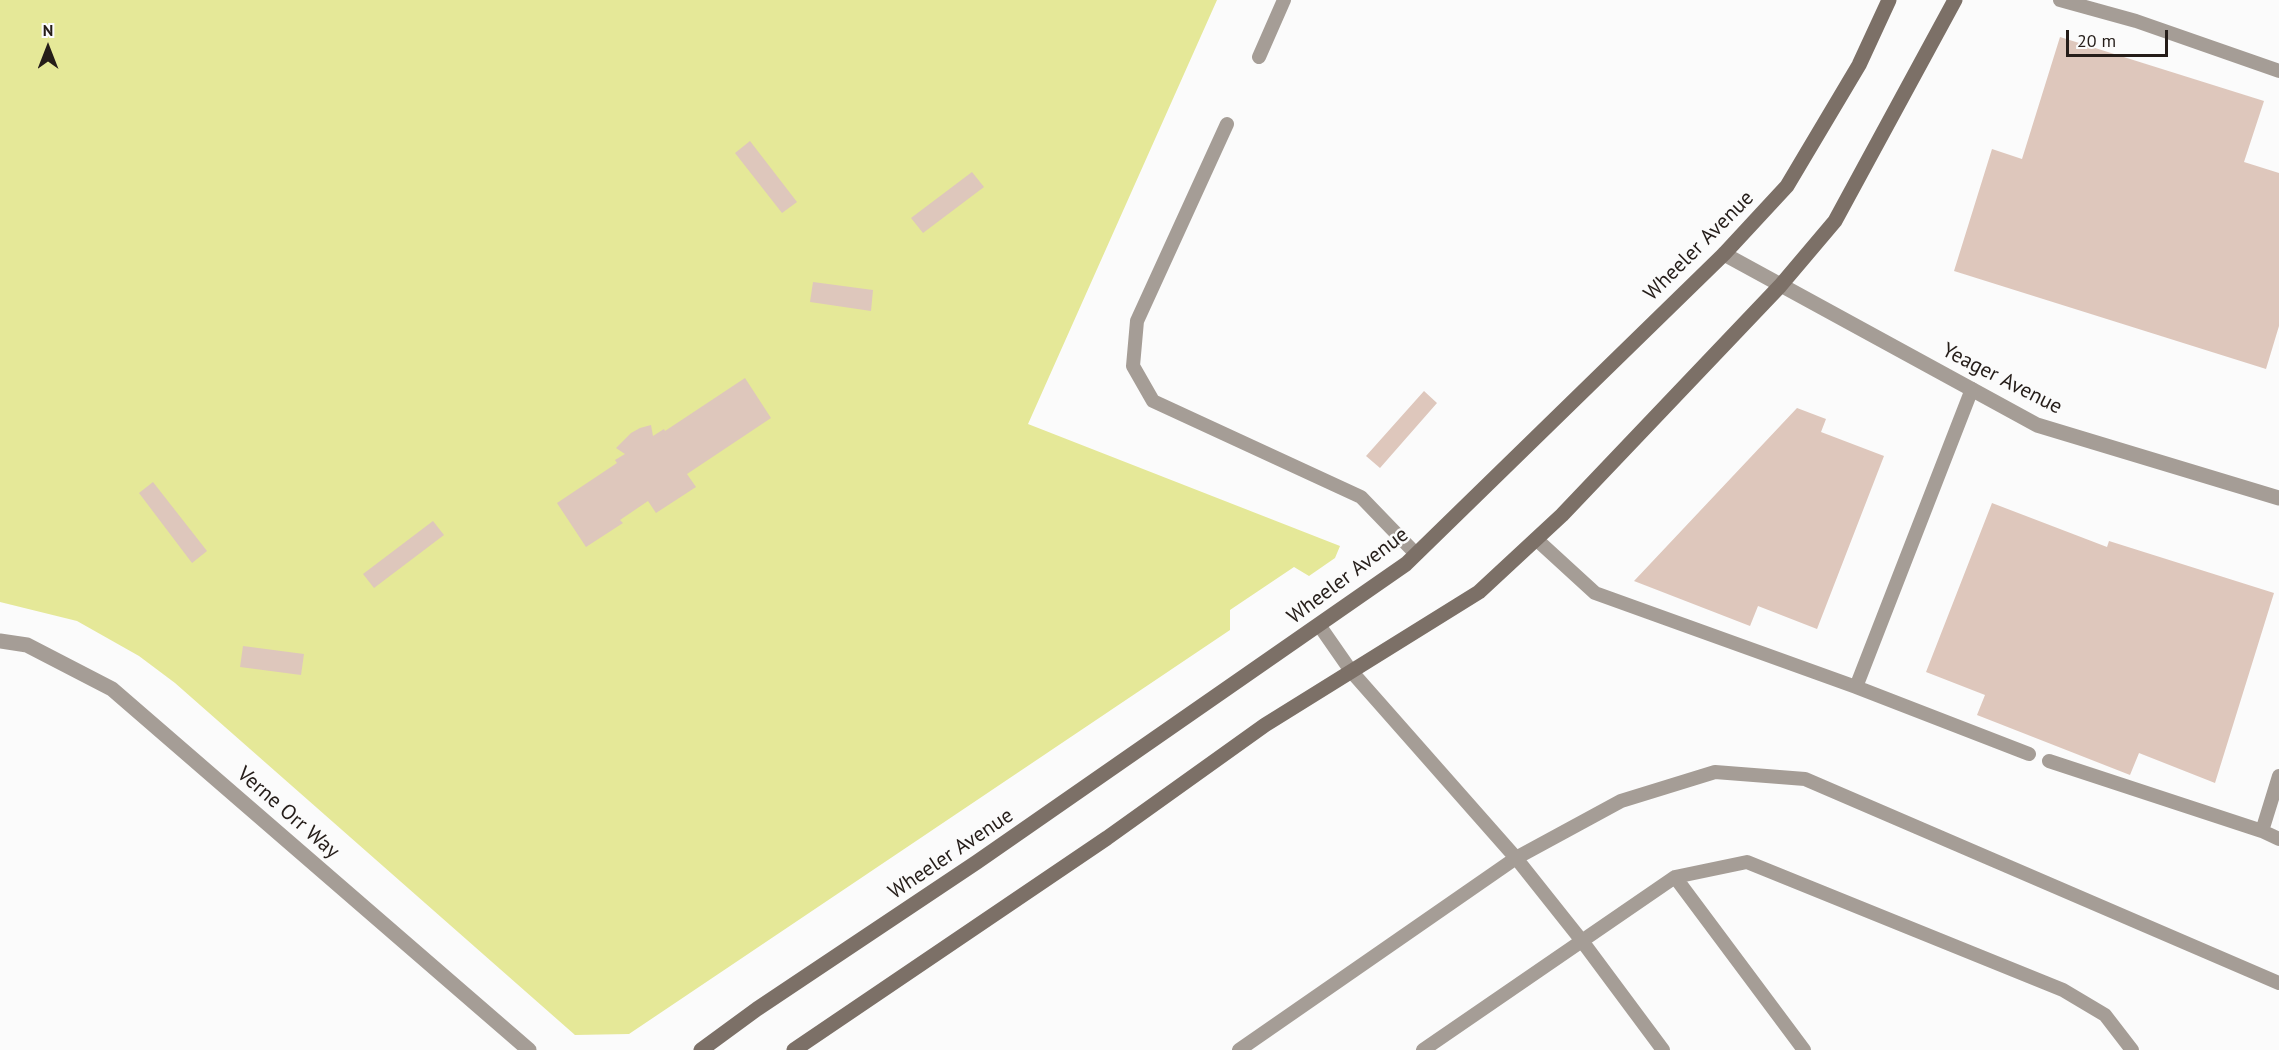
<!DOCTYPE html>
<html>
<head>
<meta charset="utf-8">
<style>
  body { margin:0 }
  #map { position:relative; width:2279px; height:1050px; overflow:hidden; background:#fbfbfb; font-family:"PT Sans",sans-serif }
  canvas { display:block }
  .north { position:absolute; left:18px; top:18px; width:60px; height:60px; -webkit-text-stroke:4px #fbfbfb; paint-order:stroke; rotate:0deg; font-size:16px; font-weight:700; line-height:24px; text-align:center; color:#251d19 }
  .north::after { content:''; display:block; margin:auto; width:21px; height:27px; background:#251d19; clip-path:polygon(50% 0,100% 100%,50% 72%,0 100%) }
  .scale { position:absolute; left:2066px; top:30px; width:102px; height:27px; box-sizing:border-box; border:3px solid #251d19; border-top:0; padding-left:8px; font-size:18px; line-height:21px; white-space:nowrap; color:#251d19; -webkit-text-stroke:4px #fbfbfb; paint-order:stroke }
</style>
</head>
<body>
<div id="map">
<canvas width="2279" height="1050"></canvas>
<div class="north">N</div>
<div class="scale">20 m</div>
</div>
<script>
const g = document.querySelector('canvas').getContext('2d');
g.lineJoin = 'round';
function fill(path, color) { g.fillStyle = color; g.fill(path, 'evenodd'); }
function trace(path, color, width, dash) { g.strokeStyle = color; g.lineWidth = width; g.lineCap = dash ? 'butt' : 'round'; g.setLineDash(dash || []); g.stroke(path); }
function write(font, color, halo, rows, align = 'center') {
  g.font = font + ' "PT Sans",sans-serif'; g.lineWidth = 5; g.setLineDash([]); g.textBaseline = 'middle'; g.strokeStyle = halo; g.fillStyle = color; for (const [text, x, y, turn = 0] of rows) {
    g.save(); g.translate(x, y); g.rotate((+turn || 0) * Math.PI / 180); g.textAlign = isNaN(turn) ? turn : align; if (halo) g.strokeText(text, 0, 0); g.fillText(text, 0, 0); g.restore();
  }
}
const green = new Path2D(`
  M0,0H1217L1028,424L1340,546L1335,558L1309,576L1294,567L1230,610V630L629,1034L575,1035L175,683L139,656L77,621L0,602Z`);
const building = new Path2D(`
  M2060,37L2264,101L2244,162L2279,173V326L2266,369L1954,271L1992,149L2022,159Z
  M750,141L797,202L782,213L735,153Z
  M972,172L984,187L923,233L911,218Z
  M813,282L873,290L871,311L810,302Z
  M745,378L771,418L687,474L696,487L656,513L648,501L620,520L623,523L586,547L557,503L617,463L615,460L625,454L616,448L631,433L640,428L651,425L653,436L664,429L665,431Z
  M1424,391L1437,403L1380,468L1366,456Z
  M1797,408L1826,419L1821,432L1884,456L1817,629L1758,606L1750,626L1634,581Z
  M153,482L207,551L192,563L139,493Z
  M1992,503L2107,547L2109,541L2274,593L2215,783L2139,753L2130,775L1977,715L1985,695L1926,672Z
  M433,521L444,535L374,588L363,574Z
  M243,646L304,654L301,675L240,667Z`);
const lane = new Path2D(`
  M2060,0L2136,21L2279,71
  M1259,57L1284,0
  M1227,124L1137,321L1133,366L1153,401L1361,497L1416,554
  M1972,389L1856,687L2029,754
  M1536,539L1595,593L1856,687
  M1319,625L1351,671L1516,858L1582,941L1663,1050
  M2049,761L2262,831L2279,776
  M2262,831L2279,839
  M1675,877L1804,1050
  M1239,1050L1516,858L1621,801L1715,772L1805,779L2279,983
  M1423,1050L1675,877L1747,862L2063,990L2105,1015L2132,1050`);
const street = new Path2D(`
  M1724,254L2037,425L2279,498
  M0,641L27,645L112,689L529,1050`);
const secondary = new Path2D(`
  M701,1050L757,1009L977,862L1406,564L1724,254L1787,186L1859,65L1889,0
  M794,1050L1107,838L1265,725L1479,592L1562,515L1780,286L1835,221L1955,0`);
const streetNames = [
  ["Wheeler Avenue",1699,246,-45],
  ["Yeager Avenue",2002,379,27],
  ["Wheeler Avenue",1348,576,-37],
  ["Verne Orr Way",288,813,41],
  ["Wheeler Avenue",951,854,-34]
];
fill(green, '#e5e898');
fill(building, '#dec7bc');
trace(lane, '#a59d96', 14);
trace(street, '#a59d96', 15);
trace(secondary, '#7c7067', 15);
write('21px', '#251d19', '#fbfbfb', streetNames);
</script>
</body>
</html>
